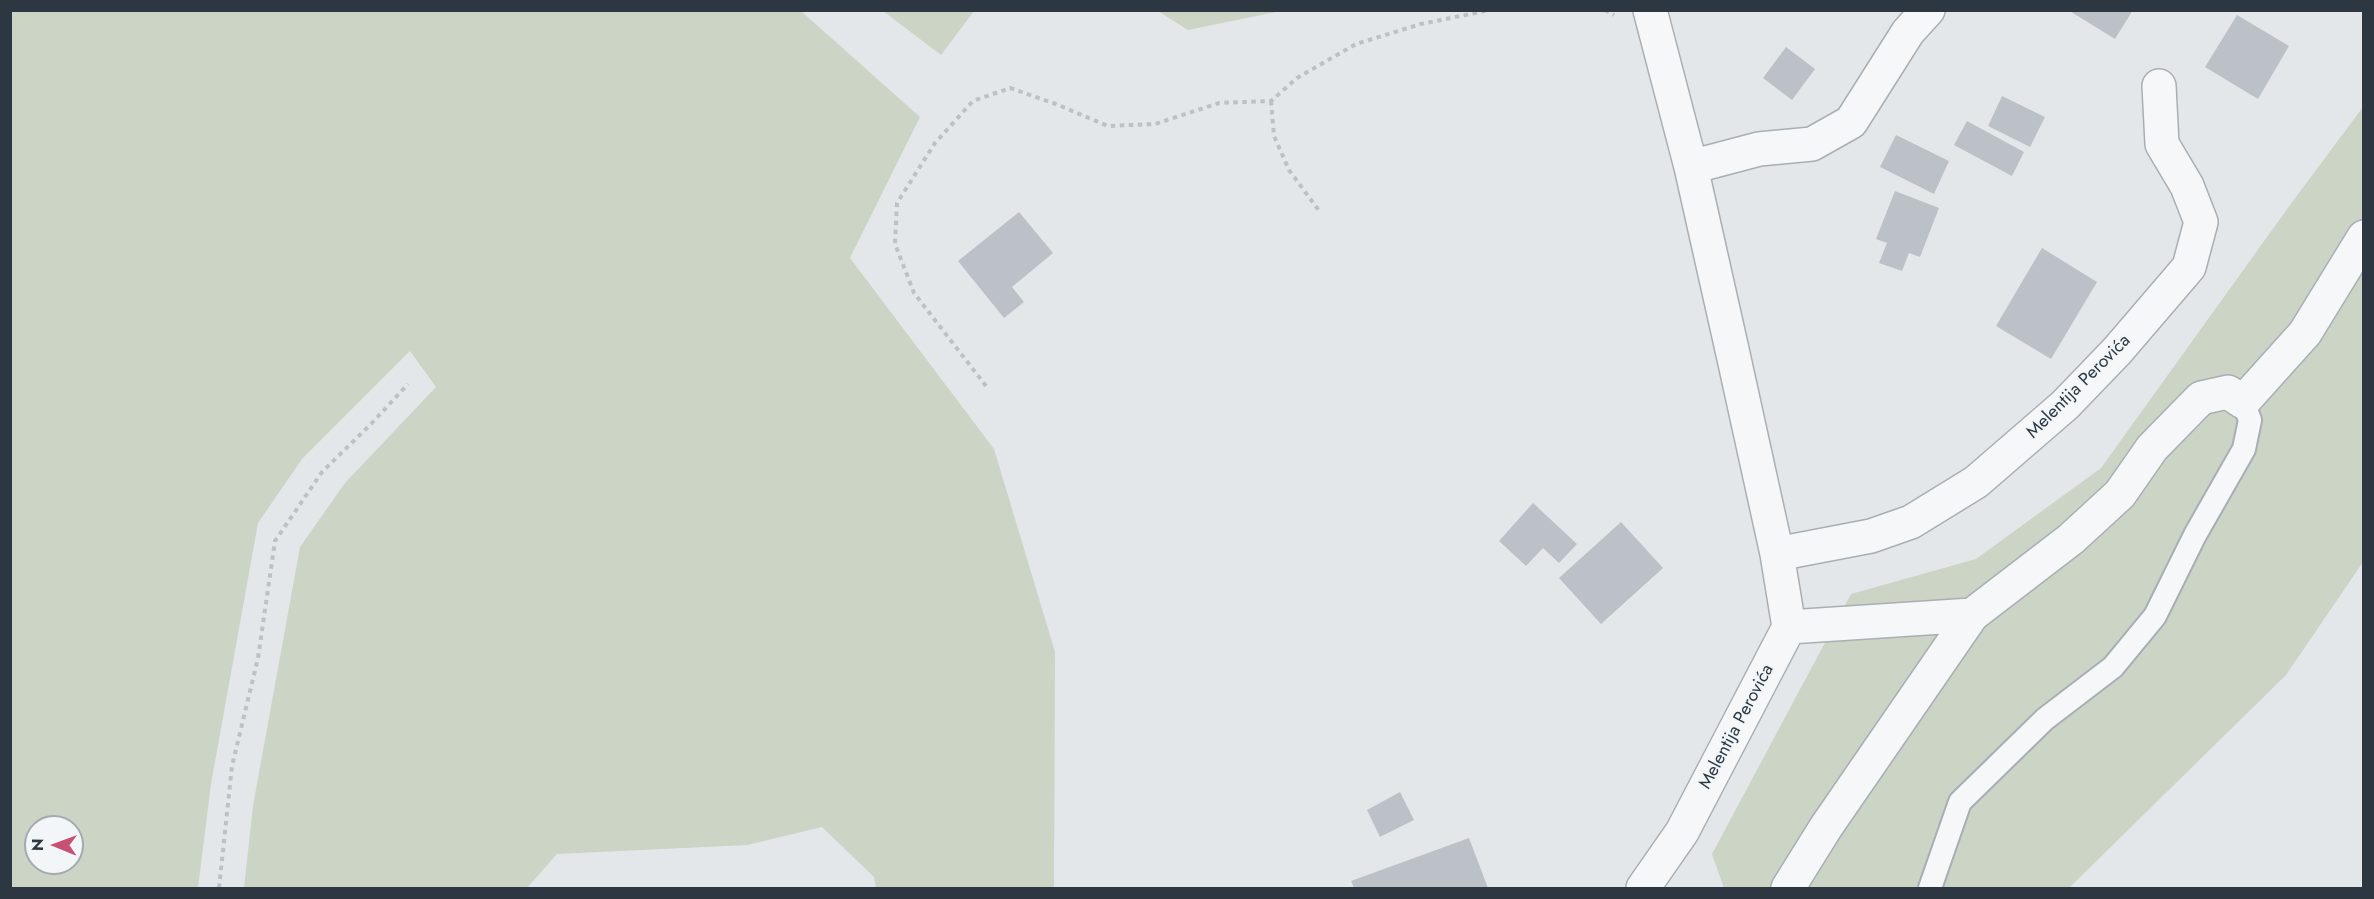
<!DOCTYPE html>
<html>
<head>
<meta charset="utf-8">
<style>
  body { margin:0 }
  #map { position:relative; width:2374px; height:899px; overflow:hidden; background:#e3e7ea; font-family:Jost,sans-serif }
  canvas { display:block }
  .frame { position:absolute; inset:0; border:12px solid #2c3742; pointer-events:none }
  .north { position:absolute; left:24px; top:815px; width:60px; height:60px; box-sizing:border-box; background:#f3f6f8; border:2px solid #a3aaaf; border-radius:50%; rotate:271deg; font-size:16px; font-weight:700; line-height:24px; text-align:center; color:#2c3742 }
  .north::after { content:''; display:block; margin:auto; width:21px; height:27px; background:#c75173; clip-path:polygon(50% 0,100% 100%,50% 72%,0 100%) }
</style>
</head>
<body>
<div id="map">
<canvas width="2374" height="899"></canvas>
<div class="frame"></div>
<div class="north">N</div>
</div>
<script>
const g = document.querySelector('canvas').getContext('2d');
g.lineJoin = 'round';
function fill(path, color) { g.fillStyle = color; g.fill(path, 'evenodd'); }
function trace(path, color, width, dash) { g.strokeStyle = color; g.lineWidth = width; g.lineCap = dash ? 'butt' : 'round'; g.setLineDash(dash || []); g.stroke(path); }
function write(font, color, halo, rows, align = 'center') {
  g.font = font + ' Jost,sans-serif'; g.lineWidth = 4.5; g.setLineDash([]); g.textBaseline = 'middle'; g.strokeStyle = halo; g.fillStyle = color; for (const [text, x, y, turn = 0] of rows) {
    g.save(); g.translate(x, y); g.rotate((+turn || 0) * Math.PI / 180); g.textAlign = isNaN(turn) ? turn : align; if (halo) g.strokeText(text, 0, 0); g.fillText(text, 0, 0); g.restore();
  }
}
const green = new Path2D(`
  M10,11H801L920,117L850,258L994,449L1055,652L1054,888H876L874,877L822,827L747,845L557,854L527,888H244L253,806L300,547L345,483L436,387L410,351L302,459L258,523L211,784L198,888H11ZM36,827H72V863H36Z
  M883,11H974L941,55Z
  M1158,11H1281L1188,30Z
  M2363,107V562L2286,675L2069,888H1724L1712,854L1851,594L1976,559L2101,468L2290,205Z`);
const building = new Path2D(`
  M2068,10H2133L2115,39Z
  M2237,15L2289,46L2258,99L2205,67Z
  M1786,47L1815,69L1792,100L1763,78Z
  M2002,96L2045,117L2030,147L1988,126Z
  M1967,121L2024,152L2012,176L1954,145Z
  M1896,135L1949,161L1934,194L1880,167Z
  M1895,191L1939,208L1920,257L1909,253L1902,271L1879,263L1887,243L1876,239Z
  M1019,212L1053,253L1012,287L1024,302L1004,318L958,261Z
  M2042,248L2097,282L2051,359L1996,326Z
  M1533,503L1577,544L1559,563L1543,548L1526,566L1499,541Z
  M1621,522L1663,568L1601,624L1559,578Z
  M1400,792L1414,820L1380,837L1367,810Z
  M1469,838L1488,888H1354L1351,881Z`);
const path = new Path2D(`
  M1605,10L1614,15
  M1271,101L1274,136L1289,170L1320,212
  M986,386L914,293L895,244L897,203L935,143L973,101L1010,88L1056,104L1108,126L1155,124L1219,103L1271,101L1297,78L1356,44L1421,24L1490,10
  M219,888L232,766L258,658L275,541L322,472L371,424L408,384`);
const lane = new Path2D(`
  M1930,888L1960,802L2045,719L2113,667L2155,616L2195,535L2244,449L2250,420L2243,402`);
const street = new Path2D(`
  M1691,167L1759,149L1812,144L1851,122L1908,32L1928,10
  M1777,554L1871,536L1911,522L1976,482L2065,405L2117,351L2189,267L2201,222L2187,186L2162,144L2159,86
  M1789,627L1972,615L2071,539L2120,494L2152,448L2201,398L2228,392L2243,402L2305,333L2364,237
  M1643,888L1682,832L1789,627L1777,554L1733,354L1691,167L1650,10
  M1788,888L1826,827L1972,615`);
const streetNames = [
  ["Melentija Perovića",2079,387,-45],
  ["Melentija Perovića",1737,727,-62]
];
fill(green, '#cbd4c5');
fill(building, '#bbc1c7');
trace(lane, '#a8afb4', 26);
trace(street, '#a8afb4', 36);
trace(path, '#bdc1c6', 4, [4.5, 4.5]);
trace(lane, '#f6f7f9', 22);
trace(street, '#f6f7f9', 33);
write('18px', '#2c3742', '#f3f6f8', streetNames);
</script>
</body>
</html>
